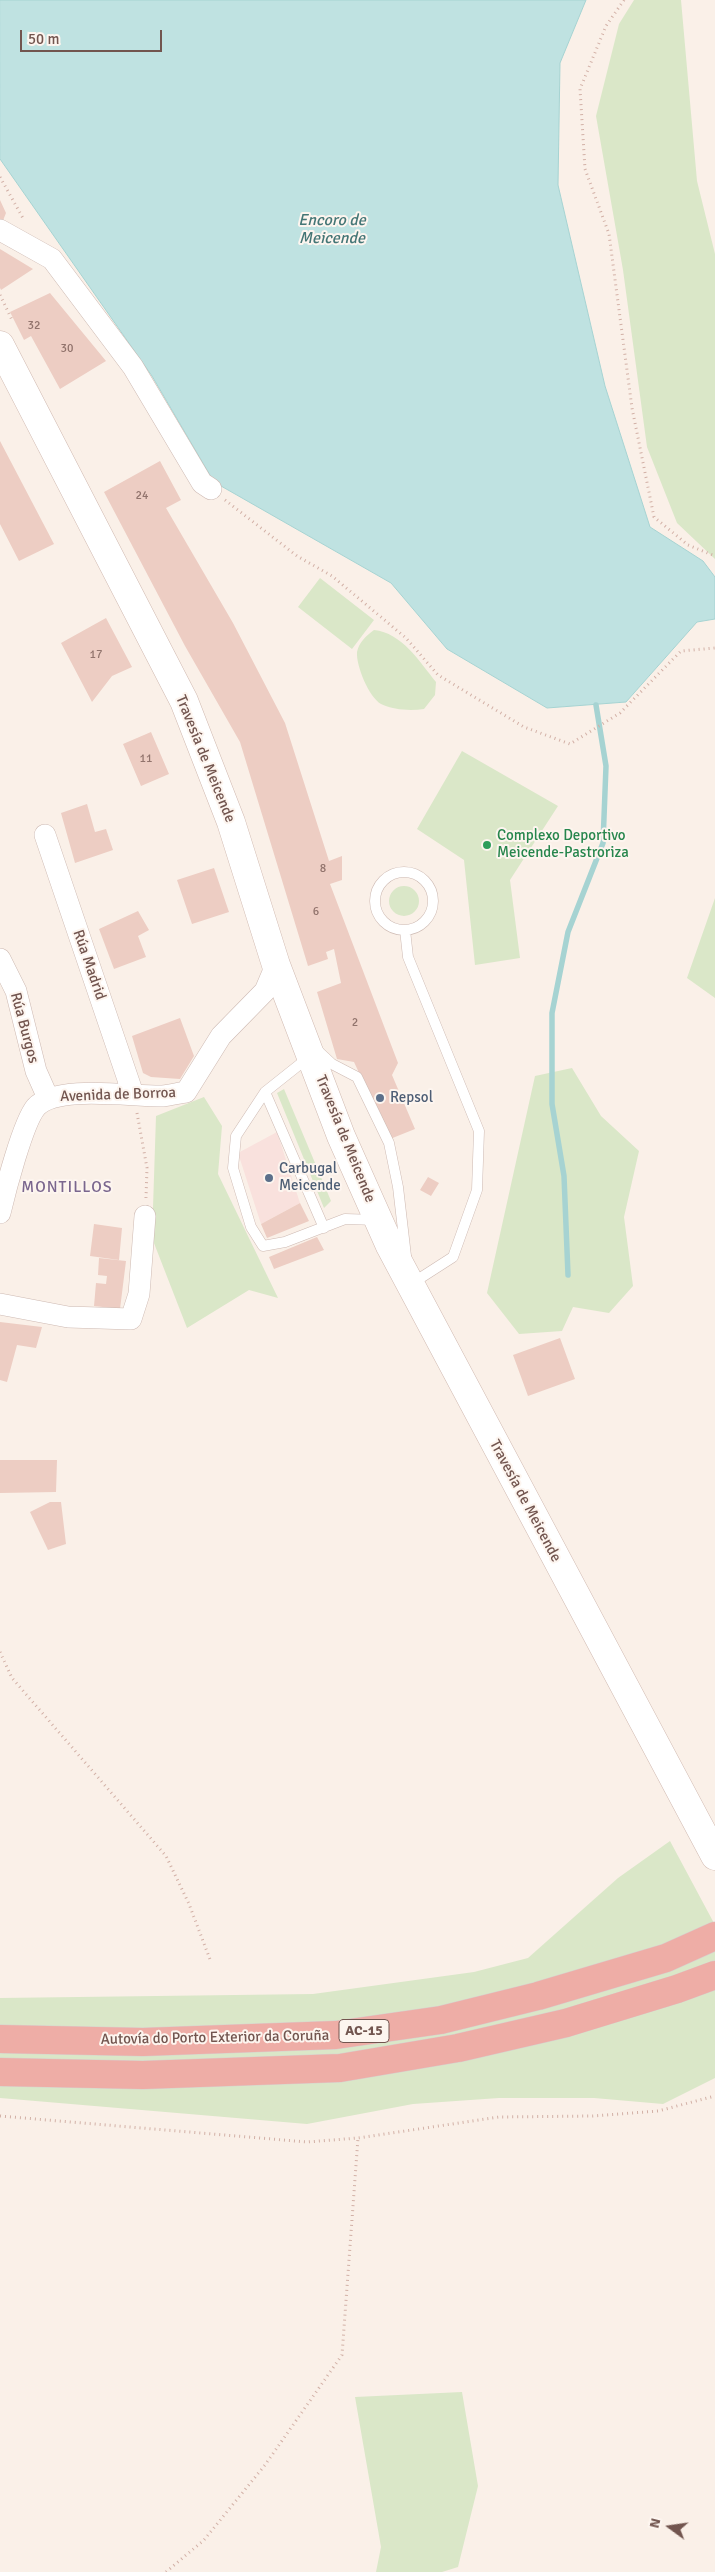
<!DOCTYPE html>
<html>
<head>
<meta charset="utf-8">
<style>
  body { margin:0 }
  #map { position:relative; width:715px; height:2572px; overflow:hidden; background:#faf0e8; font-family:Signika,sans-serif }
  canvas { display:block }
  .north { position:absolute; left:645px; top:2502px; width:50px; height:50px; -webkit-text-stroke:4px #fdf5ef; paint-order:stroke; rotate:284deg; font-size:14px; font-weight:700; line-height:20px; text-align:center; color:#72554f }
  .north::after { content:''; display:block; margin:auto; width:18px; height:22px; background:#72554f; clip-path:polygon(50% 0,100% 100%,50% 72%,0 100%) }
  .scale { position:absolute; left:20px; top:30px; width:142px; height:22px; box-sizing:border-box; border:2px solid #72554f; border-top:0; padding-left:6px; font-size:15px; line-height:18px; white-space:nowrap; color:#72554f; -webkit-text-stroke:4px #fdf5ef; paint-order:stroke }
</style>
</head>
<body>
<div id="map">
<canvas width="715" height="2572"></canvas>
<div class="north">N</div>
<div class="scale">50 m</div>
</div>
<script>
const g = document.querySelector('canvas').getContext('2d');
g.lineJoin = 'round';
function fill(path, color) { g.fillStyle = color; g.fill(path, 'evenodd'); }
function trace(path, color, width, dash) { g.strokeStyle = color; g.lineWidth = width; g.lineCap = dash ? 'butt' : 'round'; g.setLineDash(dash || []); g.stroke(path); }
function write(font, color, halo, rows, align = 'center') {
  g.font = font + ' Signika,sans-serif'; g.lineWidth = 4; g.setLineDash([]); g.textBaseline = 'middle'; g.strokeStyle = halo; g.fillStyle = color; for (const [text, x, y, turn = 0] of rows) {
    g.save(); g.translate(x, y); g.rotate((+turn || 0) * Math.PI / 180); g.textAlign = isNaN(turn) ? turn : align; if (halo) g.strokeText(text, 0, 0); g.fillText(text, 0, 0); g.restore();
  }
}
const commercial = new Path2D(`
  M277,1132L300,1203L261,1224L238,1153Z`);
const green = new Path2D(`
  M634,0H681L697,181L715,254V559L677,523L647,447L623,270L596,116L619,24Z
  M320,578L374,620L352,649L298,607Z
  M374,630C402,633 419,661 436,682L435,695L424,709C410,711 394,710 381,704C369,697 356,666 357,652C359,642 367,635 374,630Z
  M462,751L558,806L510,880L520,958L475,965L464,860L417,829Z
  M389 901a15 15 0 1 1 30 0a15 15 0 1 1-30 0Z
  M715,898V998L687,978Z
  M572,1068L601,1116L639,1151L624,1217L633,1286L609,1313L573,1307L562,1331L519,1334L487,1293L535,1076Z
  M284,1089L331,1201L324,1208L277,1093Z
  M204,1097L222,1126L218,1174L278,1298L249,1290L187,1328L152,1238L156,1116Z
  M670,1841L715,1925V2078L663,2104L594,2098H499L413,2104L307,2124L0,2098V1998L313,1994L474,1972L528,1958L618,1878Z
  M462,2392L478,2486L458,2567L442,2572H376L381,2547L355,2397Z`);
const water = new Path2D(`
  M0,0H586L560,63L558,185L605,386L650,527L703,561L715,577V619L697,622L626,702L547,708L447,649L391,583L214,482L152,376L0,159Z`);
const stream = new Path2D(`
  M568,1275L564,1176L552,1104V1013L568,932L603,843L606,766L596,705`);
const building = new Path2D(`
  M0,200L6,213L2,223L0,222Z
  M0,249L33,269L1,290L0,288Z
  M50,293L106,361L60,389L31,336L24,340L10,312Z
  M0,441L54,544L19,561L0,524Z
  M160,461L181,500L166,508L233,623L285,723L329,861L342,856V880L330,884L398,1063L392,1075L415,1129L390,1139L354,1062L337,1059L317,992L341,983L334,949L326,952L328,959L308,966L240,742L185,646L104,492Z
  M106,618L132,667L112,676L92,702L61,643Z
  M151,732L169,774L141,786L123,744Z
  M87,804L95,832L106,829L113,850L75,863L61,813Z
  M214,868L229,912L192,924L177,880Z
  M138,911L149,930L138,936L146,957L114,969L99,929Z
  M180,1018L194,1056L180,1079L151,1077L143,1073L132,1036Z
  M428,1177L439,1183L431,1196L420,1190Z
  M300,1203L309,1221L267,1238L261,1224Z
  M94,1224L122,1228L119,1260L90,1256Z
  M317,1237L324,1250L274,1269L269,1257Z
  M99,1258L126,1261L120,1309L94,1306L96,1283L106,1284L107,1276L98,1275Z
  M0,1322L42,1327L36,1348L17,1345L7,1382L0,1380Z
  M560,1338L575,1379L528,1396L513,1355Z
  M0,1460H57L56,1492L0,1493Z
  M50,1502H61L66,1544L48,1550L30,1512Z`);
const path = new Path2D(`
  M624,0L606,26L580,89L585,169L609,234L632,408L654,517L688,545L715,556
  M0,177L24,220
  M0,295L12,320
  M225,500L297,556L332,576L406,638L438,675L524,727L570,744L620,713L681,651L715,648
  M137,1113L147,1168L146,1198
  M0,1652L12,1678L166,1856L189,1904L211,1962
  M0,2116L307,2142L358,2138L499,2117L593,2116L658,2111L715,2096
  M166,2572L204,2540L265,2465L342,2355L358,2138`);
const lane = new Path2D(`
  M375 901a29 29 0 1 1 58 0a29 29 0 1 1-58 0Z
  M405,930L408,957L479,1131L477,1190L453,1257L411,1284
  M316,1049L332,1064L357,1077L389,1143L398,1187L406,1256
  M309,1057L265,1092L236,1136L233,1168L251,1227L263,1246L285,1242L345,1219L377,1220
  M265,1092L324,1228`);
const street = new Path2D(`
  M0,230L52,259L133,367L202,483L211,489
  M45,835L133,1094
  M0,959L16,991L36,1071L48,1098
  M0,1213C5,1192 23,1122 36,1107C57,1084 133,1097 163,1096C171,1095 179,1093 186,1092L221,1036L265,991L276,965
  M0,1304L68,1317L131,1319L139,1294L145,1216`);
const secondary = new Path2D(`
  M0,345L184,701L231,822L276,965L341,1136L390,1246L715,1856`);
const highway = new Path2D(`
  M0,2039L143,2042L336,2035L441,2020L538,1996L666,1958L715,1936
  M0,2072L143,2075L340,2068L458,2048L566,2023L677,1989L715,1975`);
const markers = [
  [487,845,5,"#2e9e5b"],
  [380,1098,5,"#5c6f8a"],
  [269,1178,5,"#5c6f8a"]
];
const numberNames = [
  ["32",34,326],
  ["30",67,349],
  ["24",142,496],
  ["17",96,655],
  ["11",146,759],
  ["8",323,869],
  ["6",316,912],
  ["2",355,1023]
];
const shields = [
  [364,2031,50]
];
const shieldNames = [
  ["AC-15",364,2031]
];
const streetNames = [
  ["Travesía de Meicende",205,759,68],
  ["Rúa Madrid",89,965,71],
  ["Rúa Burgos",24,1028,75],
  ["Avenida de Borroa",118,1095,-2],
  ["Travesía de Meicende",345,1139,68],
  ["Travesía de Meicende",525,1501,62],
  ["Autovía do Porto Exterior da Coruña",215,2038,-1]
];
const leisureNames = [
  ["Complexo Deportivo",497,836],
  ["Meicende-Pastroriza",497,853]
];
const serviceNames = [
  ["Repsol",390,1098],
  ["Carbugal",279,1169],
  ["Meicende",279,1186]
];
const waterNames = [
  ["Encoro de",332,221],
  ["Meicende",332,239]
];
const neighbourhoodNames = [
  ["MONTILLOS",67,1188]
];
fill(commercial, '#f9e1dd');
fill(green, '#dae7c8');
fill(water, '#bfe2e1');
trace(water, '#a6d3d2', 1);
trace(stream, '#a6d3d2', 5.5);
fill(building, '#edcdc3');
trace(lane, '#cdb9b2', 11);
trace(street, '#cdb9b2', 22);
trace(secondary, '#d0b9b0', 29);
trace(highway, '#d8cfce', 29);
trace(path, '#d2b0a6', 3, [1, 4]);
trace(lane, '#fff', 10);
trace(street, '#fff', 21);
trace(secondary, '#fff', 28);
trace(highway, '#eeada6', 28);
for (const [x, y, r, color] of markers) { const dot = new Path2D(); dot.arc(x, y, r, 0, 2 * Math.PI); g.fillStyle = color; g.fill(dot); trace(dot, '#fdf5ef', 2); }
write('12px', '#91736c', null, numberNames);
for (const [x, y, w] of shields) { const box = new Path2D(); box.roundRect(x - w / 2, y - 11.5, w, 23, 4); g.fillStyle = '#fdf5ef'; g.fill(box); trace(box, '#72554f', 1); }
write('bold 14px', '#72554f', null, shieldNames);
write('15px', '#72554f', '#fdf5ef', streetNames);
write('15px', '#27864d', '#fdf5ef', leisureNames, 'left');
write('15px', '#4e5e75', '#fdf5ef', serviceNames, 'left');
write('italic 16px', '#447676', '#fdf5ef', waterNames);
g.letterSpacing = '1px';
write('16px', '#7a668e', '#fdf5ef', neighbourhoodNames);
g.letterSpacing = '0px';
</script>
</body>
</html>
